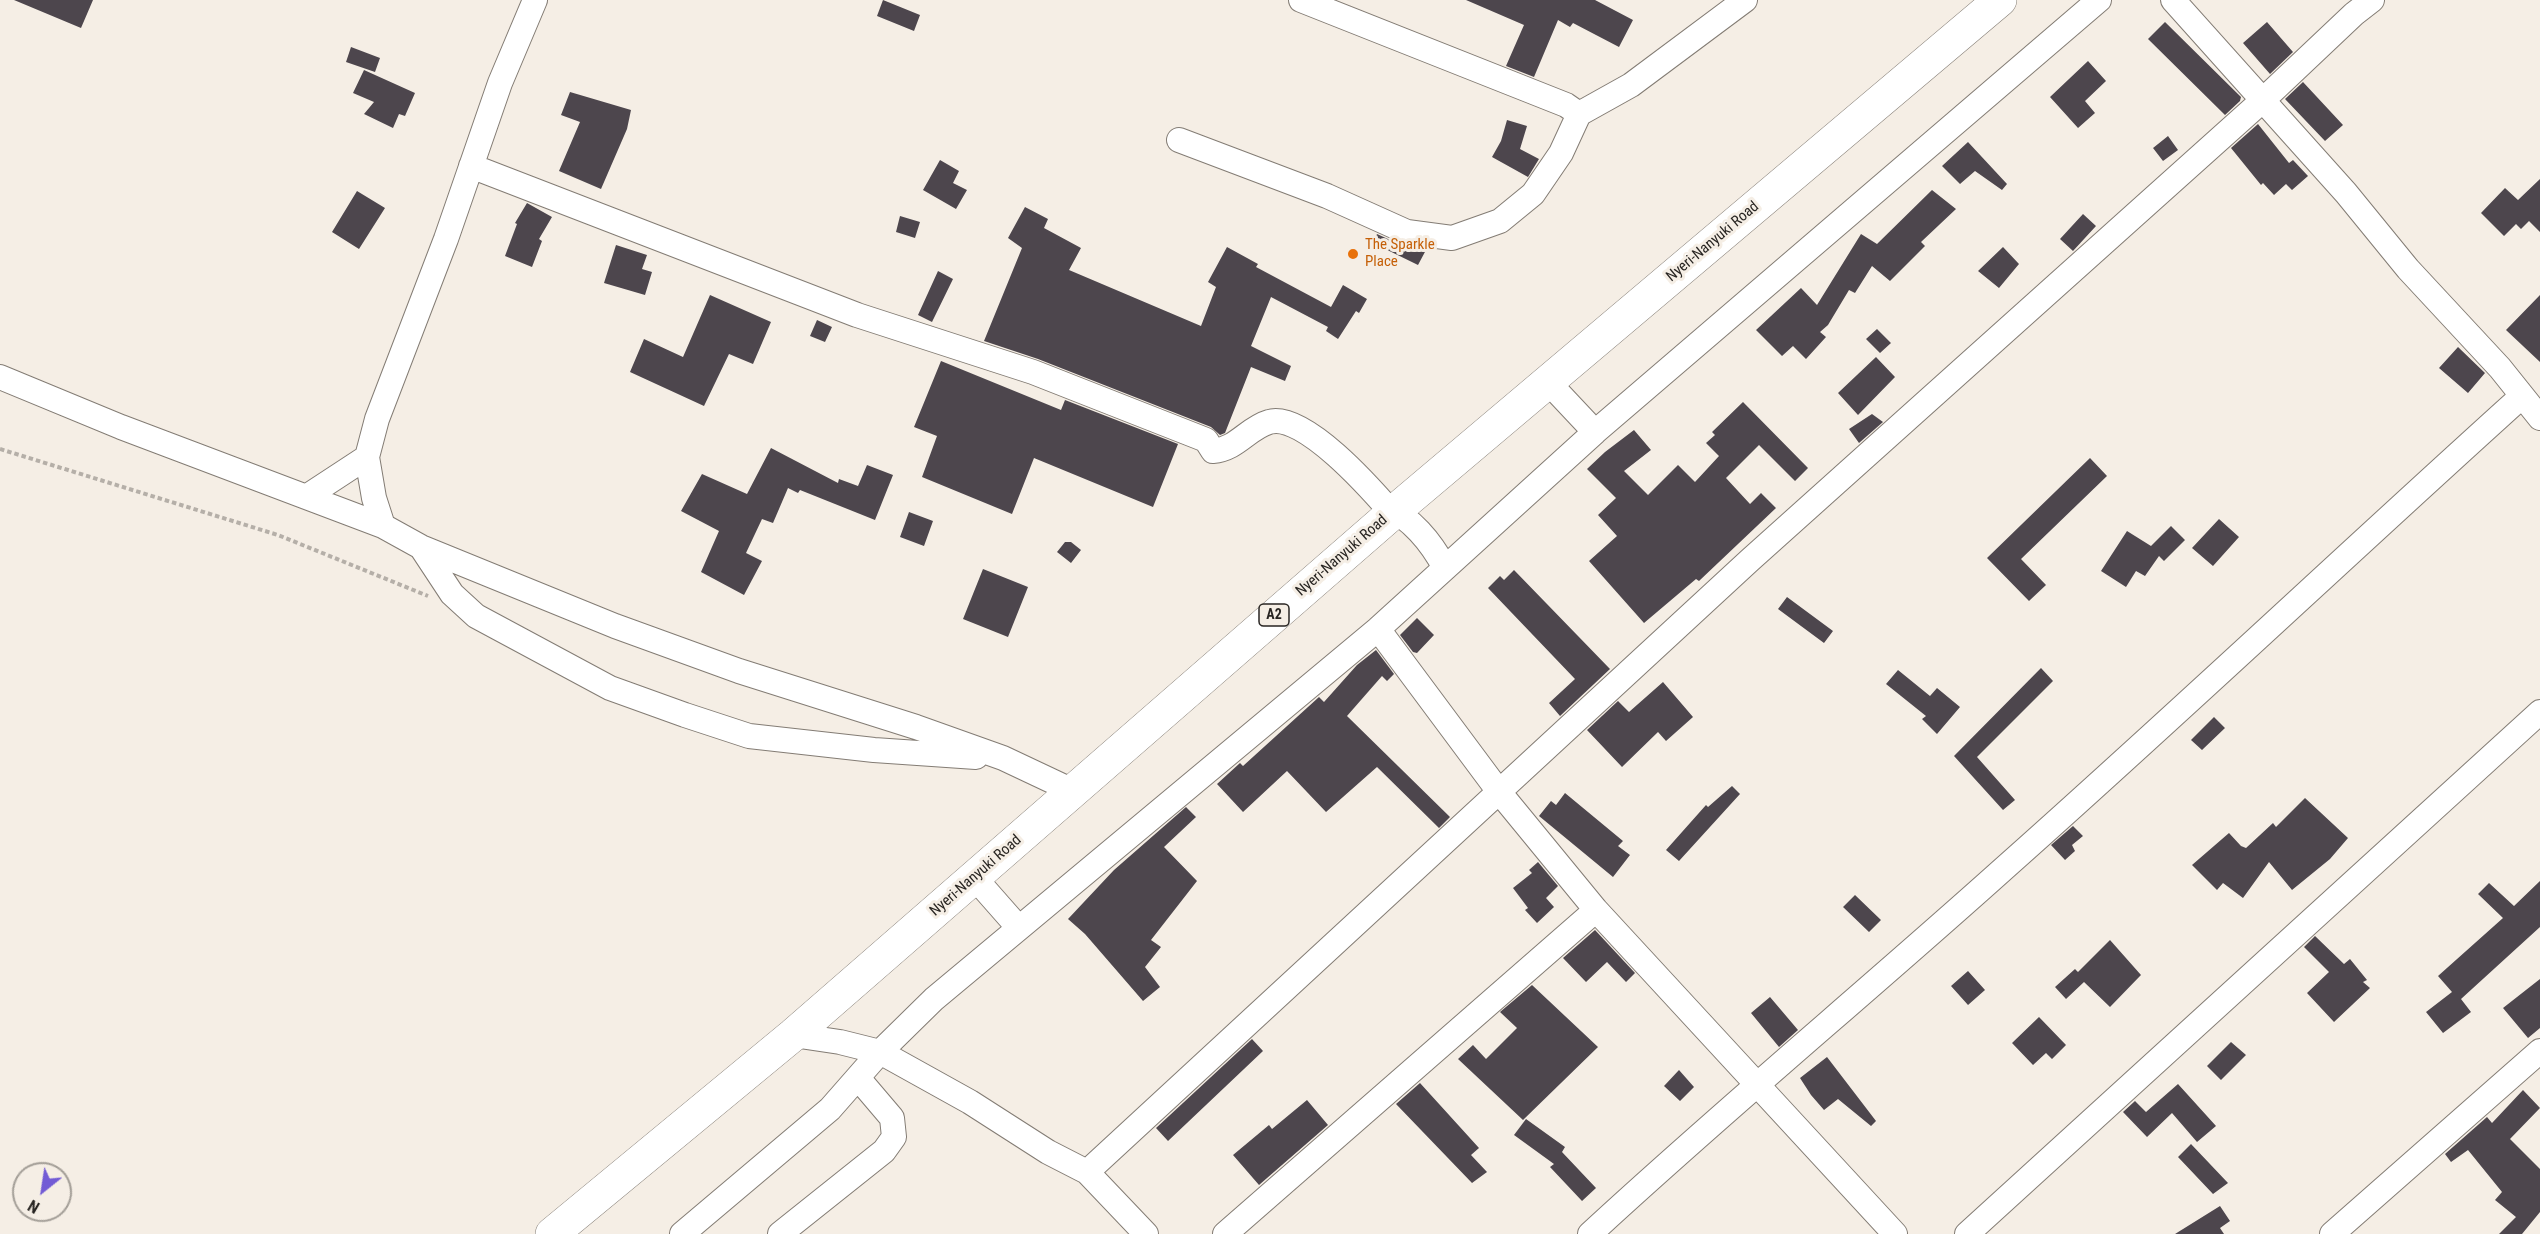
<!DOCTYPE html>
<html>
<head>
<meta charset="utf-8">
<style>
  body { margin:0 }
  #map { position:relative; width:2540px; height:1234px; overflow:hidden; background:#f5eee5; font-family:"Roboto Condensed",sans-serif }
  canvas { display:block }
  .north { position:absolute; left:12px; top:1162px; width:60px; height:60px; box-sizing:border-box; background:#f5eee5; border:2px solid #a39e97; border-radius:50%; rotate:210deg; font-size:16px; font-weight:700; line-height:24px; text-align:center; color:#282522 }
  .north::after { content:''; display:block; margin:auto; width:21px; height:27px; background:#725bd5; clip-path:polygon(50% 0,100% 100%,50% 72%,0 100%) }
</style>
</head>
<body>
<div id="map">
<canvas width="2540" height="1234"></canvas>
<div class="north">N</div>
</div>
<script>
const g = document.querySelector('canvas').getContext('2d');
g.lineJoin = 'round';
function fill(path, color) { g.fillStyle = color; g.fill(path, 'evenodd'); }
function trace(path, color, width, dash) { g.strokeStyle = color; g.lineWidth = width; g.lineCap = dash ? 'butt' : 'round'; g.setLineDash(dash || []); g.stroke(path); }
function write(font, color, halo, rows, align = 'center') {
  g.font = font + ' "Roboto Condensed",sans-serif'; g.lineWidth = 6; g.setLineDash([]); g.textBaseline = 'middle'; g.strokeStyle = halo; g.fillStyle = color; for (const [text, x, y, turn = 0] of rows) {
    g.save(); g.translate(x, y); g.rotate((+turn || 0) * Math.PI / 180); g.textAlign = isNaN(turn) ? turn : align; if (halo) g.strokeText(text, 0, 0); g.fillText(text, 0, 0); g.restore();
  }
}
const building = new Path2D(`
  M14,0H93L81,28Z
  M883,0L920,15L914,31L877,16Z
  M1466,0H1595L1633,20L1619,47L1573,23L1570,27L1558,20L1534,77L1506,66L1524,25Z
  M2165,22L2241,97L2240,101L2225,115L2148,39Z
  M2267,22L2293,52L2270,74L2243,43Z
  M351,47L380,58L375,72L346,62Z
  M2088,61L2106,81L2085,101L2095,113L2078,128L2050,97Z
  M364,70L415,93L405,116L399,114L393,128L364,114L374,102L353,93Z
  M2303,82L2343,125L2325,141L2285,99Z
  M570,92L631,110L627,129L601,189L559,171L580,122L561,115Z
  M1507,120L1527,126L1520,149L1539,159L1528,177L1492,157L1501,141Z
  M2258,124L2289,163L2293,160L2308,176L2292,190L2286,184L2274,195L2263,183L2261,185L2231,148Z
  M2168,136L2178,150L2163,161L2153,148Z
  M1968,142L2007,184L2002,190L1975,171L1960,184L1942,166Z
  M940,160L959,171L953,183L967,190L956,209L923,190Z
  M2540,179V232L2529,221L2521,229L2516,224L2504,236L2481,213L2505,188L2518,200Z
  M1932,190L1956,209L1921,242L1925,246L1890,281L1872,266L1855,293L1849,290L1828,325L1820,332L1826,337L1806,359L1793,346L1782,356L1756,330L1801,288L1817,305L1861,234L1877,244Z
  M357,191L385,208L359,249L332,232Z
  M527,203L552,217L539,239L542,241L532,267L505,256L517,224L515,223Z
  M1025,207L1048,219L1044,228L1081,248L1069,270L1201,326L1216,287L1208,282L1227,247L1258,264L1256,267L1331,307L1343,285L1367,299L1359,313L1356,311L1338,339L1326,331L1328,327L1271,297L1251,346L1291,366L1285,381L1251,367L1225,433L1220,435L1211,427L1038,359L984,341L1022,248L1008,238Z
  M2083,214L2096,226L2073,251L2060,239Z
  M900,216L920,222L915,238L896,232Z
  M1377,234L1401,245L1426,250L1418,265L1373,243Z
  M616,245L647,255L642,269L652,272L645,295L604,283Z
  M2003,247L2019,264L1999,288L1978,271Z
  M938,271L953,279L932,322L918,315Z
  M710,295L771,322L753,364L729,354L704,406L630,372L644,339L683,357Z
  M2540,295V362L2506,330Z
  M817,320L832,327L825,342L810,336Z
  M1877,329L1891,343L1880,353L1866,339Z
  M2458,347L2485,373L2468,393L2439,368Z
  M1876,357L1895,377L1858,415L1838,393Z
  M941,361L1061,410L1065,400L1178,444L1153,507L1034,458L1012,514L922,477L937,436L914,427Z
  M1743,402L1808,468L1795,481L1759,445L1726,478L1750,504L1761,493L1776,508L1699,581L1696,579L1644,623L1589,561L1617,536L1598,515L1616,498L1587,469L1605,452L1634,430L1651,450L1624,471L1648,495L1678,465L1695,482L1719,456L1706,443L1715,435L1712,432Z
  M1872,414L1883,422L1859,443L1849,429Z
  M771,448L838,483L839,479L858,486L867,465L893,475L875,520L800,490L798,493L788,488L773,523L762,519L746,553L762,561L744,595L701,572L719,531L681,511L702,474L747,494Z
  M2090,458L2107,476L2021,559L2046,585L2029,601L1987,558Z
  M909,512L933,521L924,546L900,537Z
  M2219,519L2239,537L2213,566L2192,548Z
  M2171,526L2185,540L2164,561L2159,556L2145,576L2136,571L2126,587L2101,571L2127,531L2151,546Z
  M1065,542H1071L1081,550L1071,563L1057,552Z
  M983,569L1028,587L1008,637L963,619Z
  M1514,570L1610,669L1560,716L1549,703L1575,679L1488,588L1500,576L1504,580Z
  M1787,597L1833,631L1824,643L1778,609Z
  M1417,618L1434,635L1417,653L1413,652L1400,635Z
  M1376,650L1394,674L1387,681L1382,676L1347,716L1450,817L1439,828L1377,767L1326,812L1287,771L1243,812L1217,784L1240,763L1243,766L1319,697L1324,702L1357,665Z
  M2041,668L2053,681L1977,757L2015,800L2003,810L1954,756Z
  M1898,670L1930,696L1937,688L1960,707L1937,734L1922,719L1926,716L1886,684Z
  M1663,682L1693,717L1666,741L1658,732L1622,767L1587,730L1618,701L1629,712Z
  M2214,717L2225,728L2202,750L2191,740Z
  M1732,786L1740,794L1679,861L1666,850L1706,805L1708,807Z
  M1565,793L1623,841L1618,846L1630,855L1613,877L1539,816L1551,801L1556,805Z
  M2305,798L2348,838L2330,859L2292,890L2269,862L2243,898L2223,883L2217,890L2192,865L2229,833L2241,846L2246,848L2273,823L2276,827Z
  M1186,807L1196,817L1164,847L1197,881L1151,940L1161,947L1145,967L1160,987L1143,1001L1085,934L1068,919L1114,870Z
  M2073,826L2083,836L2072,845L2075,851L2065,860L2051,845Z
  M1538,862L1558,886L1546,898L1554,907L1537,923L1525,910L1528,908L1513,888L1532,873L1529,870Z
  M2540,881V927L2461,999L2471,1012L2443,1033L2426,1012L2452,992L2438,976L2503,918L2478,894L2489,883L2514,906Z
  M1855,895L1881,920L1869,932L1843,907Z
  M1595,930L1635,973L1626,982L1607,962L1586,982L1563,958Z
  M2315,936L2344,964L2350,959L2367,980L2363,982L2370,988L2334,1022L2307,993L2329,972L2304,947Z
  M2110,940L2141,975L2110,1007L2084,982L2066,999L2055,987L2075,969L2078,972Z
  M1968,971L1985,990L1968,1005L1951,986Z
  M2540,979V1028L2528,1038L2503,1008Z
  M1532,985L1598,1047L1523,1120L1458,1059L1473,1045L1486,1059L1517,1028L1500,1012Z
  M1770,997L1798,1030L1779,1047L1751,1013Z
  M2039,1017L2066,1045L2052,1059L2046,1053L2033,1065L2012,1043Z
  M1252,1039L1263,1051L1168,1141L1156,1128Z
  M2231,1042L2246,1055L2221,1080L2207,1066Z
  M1827,1057L1876,1121L1871,1126L1838,1099L1824,1110L1811,1095L1800,1078Z
  M1679,1070L1694,1087L1680,1101L1664,1086Z
  M1420,1083L1479,1148L1471,1155L1487,1172L1472,1183L1396,1104Z
  M2178,1084L2216,1126L2197,1142L2172,1113L2147,1137L2123,1112L2135,1101L2146,1112Z
  M2523,1090L2540,1108L2510,1139L2540,1169V1212L2522,1234H2499L2516,1217L2495,1200L2502,1192L2468,1150L2451,1162L2445,1154L2487,1117L2492,1123Z
  M1307,1100L1328,1125L1259,1185L1233,1155L1269,1125L1272,1129Z
  M1526,1119L1565,1147L1562,1152L1596,1188L1582,1201L1550,1167L1554,1164L1514,1135Z
  M2191,1144L2228,1183L2213,1194L2178,1157Z
  M2220,1206L2230,1221L2220,1228L2224,1234H2175Z`);
const path = new Path2D(`
  M0,449L278,535L428,596`);
const minor = new Path2D(`
  M1301,0L1566,105L1579,114
  M2173,0L2346,193L2408,269L2500,368L2540,418
  M1179,140L1327,196L1407,232L1452,238L1500,221L1533,194L1561,153L1579,114L1631,85L1745,0
  M471,166L857,315L1033,372L1206,440L1213,451C1237,449 1248,428 1269,422C1303,411 1372,490 1392,513
  M0,377L121,427L383,526L421,547L615,626L739,671L916,727L1003,758L1073,791
  M1548,382L1595,432
  M306,497L367,457
  M1384,504C1412,520 1430,540 1445,568
  M383,526L374,498L367,457L377,419L446,239L500,83L535,0
  M421,547L452,594L476,616L610,688L685,715L749,736L874,750L976,757
  M1378,629L1500,793L1596,910L1895,1234
  M974,877L1018,927
  M793,1035L840,1042L880,1052L970,1102L1048,1152L1087,1172L1146,1234
  M1087,1172L1750,560L2263,100L2354,14L2372,0
  M682,1234L830,1109L880,1052L934,999L1378,629L1595,432L2099,0
  M780,1234L884,1151L894,1137L892,1118L858,1078
  M1225,1234L1596,910
  M1590,1234C1724,1110 1864,994 2000,872C2176,716 2347,554 2521,397
  M1967,1234L2540,712
  M2332,1234L2540,1051`);
const highway = new Path2D(`
  M552,1234L793,1035L1396,510L2000,0`);
const markers = [
  [1353,254,6,"#e8710a"]
];
const shields = [
  [1274,615,30]
];
const shieldNames = [
  ["A2",1274,615]
];
const streetNames = [
  ["Nyeri-Nanyuki Road",1713,242,-40],
  ["Nyeri-Nanyuki Road",1342,556,-41],
  ["Nyeri-Nanyuki Road",976,876,-41]
];
const foodNames = [
  ["The Sparkle",1365,245],
  ["Place",1365,262]
];
fill(building, '#4d464d');
trace(minor, '#837c74', 26);
trace(highway, '#837c74', 34);
trace(path, '#b5afa8', 4, [4.5, 3]);
trace(minor, '#fff', 24);
trace(highway, '#fff', 33);
for (const [x, y, r, color] of markers) { const dot = new Path2D(); dot.arc(x, y, r, 0, 2 * Math.PI); g.fillStyle = color; g.fill(dot); trace(dot, '#f5eee5', 2); }
for (const [x, y, w] of shields) { const box = new Path2D(); box.roundRect(x - w / 2, y - 11, w, 22, 4.5); g.fillStyle = '#f5eee5'; g.fill(box); trace(box, '#282522', 1.5); }
write('bold 14px', '#282522', null, shieldNames);
write('15px', '#282522', '#f5eee5', streetNames);
write('15px', '#c56008', '#f5eee5', foodNames, 'left');
</script>
</body>
</html>
